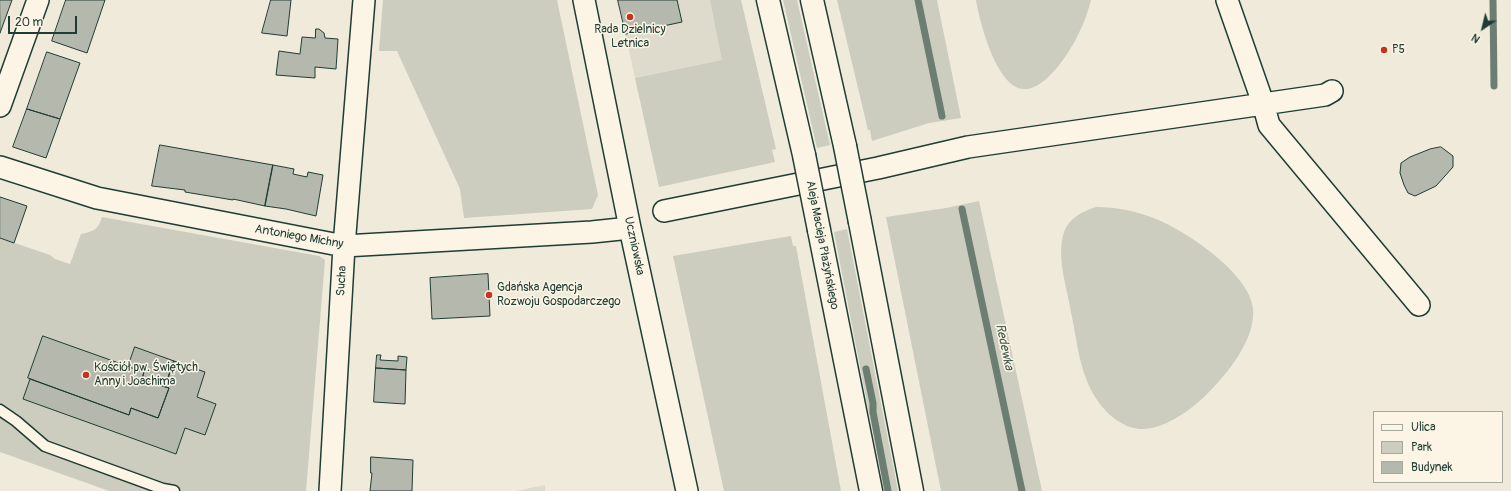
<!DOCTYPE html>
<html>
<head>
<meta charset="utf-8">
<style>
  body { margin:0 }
  #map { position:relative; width:1511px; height:491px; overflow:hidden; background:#efeada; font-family:Pangolin,sans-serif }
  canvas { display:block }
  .legend { position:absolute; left:1373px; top:411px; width:130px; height:72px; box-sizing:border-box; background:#fcf5e5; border:1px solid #a4ab9e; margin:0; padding:5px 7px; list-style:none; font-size:12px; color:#1f3d34 }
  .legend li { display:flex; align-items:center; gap:8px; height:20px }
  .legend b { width:20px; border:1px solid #a4ab9e }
  .north { position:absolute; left:1463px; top:8px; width:40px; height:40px; -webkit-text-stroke:3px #fcf5e5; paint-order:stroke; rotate:215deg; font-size:11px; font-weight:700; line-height:16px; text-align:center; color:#1f3d34 }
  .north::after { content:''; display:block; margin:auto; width:14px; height:18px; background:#1f3d34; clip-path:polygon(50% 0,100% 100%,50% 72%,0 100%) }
  .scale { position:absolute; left:8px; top:16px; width:69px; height:18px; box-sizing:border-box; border:2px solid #1f3d34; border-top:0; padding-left:5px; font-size:12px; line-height:14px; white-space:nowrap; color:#1f3d34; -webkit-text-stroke:3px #fcf5e5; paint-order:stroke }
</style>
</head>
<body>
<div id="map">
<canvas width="1511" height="491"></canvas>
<ul class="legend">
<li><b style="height:5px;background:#fcf5e5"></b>Ulica</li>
<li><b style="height:11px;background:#cccdbf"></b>Park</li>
<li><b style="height:11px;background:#b5b9ad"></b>Budynek</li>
</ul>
<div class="north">N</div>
<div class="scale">20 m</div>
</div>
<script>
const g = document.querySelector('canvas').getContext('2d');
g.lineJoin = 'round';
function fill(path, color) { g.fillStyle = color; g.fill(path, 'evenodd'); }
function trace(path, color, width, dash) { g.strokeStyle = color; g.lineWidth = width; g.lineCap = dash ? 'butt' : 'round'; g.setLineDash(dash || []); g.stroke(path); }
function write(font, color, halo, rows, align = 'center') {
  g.font = font + ' Pangolin,sans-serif'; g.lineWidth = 3; g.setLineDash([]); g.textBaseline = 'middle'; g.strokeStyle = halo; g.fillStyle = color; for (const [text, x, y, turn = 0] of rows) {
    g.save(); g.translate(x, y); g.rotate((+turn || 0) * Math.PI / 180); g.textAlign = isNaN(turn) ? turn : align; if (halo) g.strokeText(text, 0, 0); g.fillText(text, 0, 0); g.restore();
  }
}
const built = new Path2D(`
  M618,0H710L723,60L635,78Z
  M545,485V491H516Z`);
const green = new Path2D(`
  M383,0H557L598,195L592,209L464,218L460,189L397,51H379Z
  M710,0H741L776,149L772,150L775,162L659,187L635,78L722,60Z
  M783,0H797L830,145L817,148Z
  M837,0H937L961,118L929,123L872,141L870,130H868Z
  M976,0H1091C1088,12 1084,23 1078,35C1070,52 1040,100 1016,87C994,76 980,23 976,0Z
  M979,201L1042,491H941L886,217L946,208Z
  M1096,207C1117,207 1136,211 1156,219C1186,231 1249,273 1253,308C1256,339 1228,373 1207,394C1191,410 1164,430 1140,429C1115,427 1095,402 1087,381C1078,359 1076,335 1071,312C1067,287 1056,257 1064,232C1069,218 1083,211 1096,207Z
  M102,217L319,256L325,260L306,491H109L0,452V238L50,255L55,259L70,264L81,234C94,231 98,230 102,217Z
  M847,229L898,491H884L834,232Z
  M791,236L793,246H796L841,491H724L673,256Z`);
const stream = new Path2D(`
  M918,0L942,116
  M1493,0L1494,86
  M962,209L1022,491
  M866,369L873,403V412L888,491`);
const building = new Path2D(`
  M0,0H12L0,33Z
  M66,0H105L87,53L52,41Z
  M271,0H291L287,36L262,33Z
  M618,0H677L682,22L626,34Z
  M316,29H319L324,33L325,38L338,39L336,69L315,67V78L276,75L279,51L300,54L302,37L315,38Z
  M47,52L80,63L60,119L27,109Z
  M27,109L60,119L46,158L13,147Z
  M160,145L273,165L265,206L233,199V200L185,192V190L152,186Z
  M1441,147L1453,156V167L1436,186L1415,196L1408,193L1404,185L1400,173L1401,163L1410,157L1430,149Z
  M273,165L294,169L293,174L307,177L308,172L323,175L316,216L286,209L265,206Z
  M0,197L27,206L14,243L0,238Z
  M488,274L490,316L432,319L430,278Z
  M43,336L144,372L142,379L169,388L158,418L131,408L129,415L28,378Z
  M135,347L174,361L165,387L142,379L144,372L128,367Z
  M377,355H381L380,360L398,361V356L407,357L406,370L376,368Z
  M174,361L205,372L197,397L216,404L205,435L185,428L176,454L23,399L30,379L129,415L131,408L158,418L169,388L165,387Z
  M376,368L406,370L405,404L374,402Z
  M371,457L413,460L412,491H370L372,473H371Z`);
const lane = new Path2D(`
  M0,410L16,421L45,446L163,489L174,491`);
const street = new Path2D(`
  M584,0L630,228L687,491
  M1227,0L1263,103L1269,125L1419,305
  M0,106L38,0
  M0,167L97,198L344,246L592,232L630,228
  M664,211L878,168L968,147L1325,95L1332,91
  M330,491L344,246L364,0`);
const secondary = new Path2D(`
  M768,0L804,155
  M812,0L845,146
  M860,222L912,491
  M819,230L871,491`);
const secondaryBridge = new Path2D(`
  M845,146L860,222
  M804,155L819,230`);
const markers = [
  [630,17,4,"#c8321e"],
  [1384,50,4,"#c8321e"],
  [489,295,4,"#c8321e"],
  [86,375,4,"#c8321e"]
];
const poiNames = [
  ["Rada Dzielnicy",630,30,"center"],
  ["Letnica",630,44,"center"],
  ["P5",1392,50],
  ["Gdańska Agencja",497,288],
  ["Rozwoju Gospodarczego",497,302],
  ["Kościół pw. Świętych",94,368],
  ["Anny i Joachima",94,382]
];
const streetNames = [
  ["Antoniego Michny",299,237,10],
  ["Aleja Macieja Płażyńskiego",822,245,79],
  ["Uczniowska",634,246,78],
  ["Sucha",342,281,-87]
];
const waterNames = [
  ["Redewka",1004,347,78]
];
fill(built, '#dedbcc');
fill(green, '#cccdbf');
trace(stream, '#6c7d71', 7);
fill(building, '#b5b9ad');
trace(building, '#1f3d34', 1);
trace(lane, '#1f3d34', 13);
trace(street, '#1f3d34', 24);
trace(secondary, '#1f3d34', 25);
trace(lane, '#fcf5e5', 10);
trace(street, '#fcf5e5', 21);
trace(secondary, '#fcf5e5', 22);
trace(secondaryBridge, '#1f3d34', 25, []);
trace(secondaryBridge, '#fcf5e5', 22);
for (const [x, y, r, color] of markers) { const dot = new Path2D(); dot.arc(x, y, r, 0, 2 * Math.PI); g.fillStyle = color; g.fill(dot); trace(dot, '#fcf5e5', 1.5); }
write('12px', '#1f3d34', '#fcf5e5', poiNames, 'left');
write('12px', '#1f3d34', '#fcf5e5', streetNames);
write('italic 13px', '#455d53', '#fcf5e5', waterNames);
</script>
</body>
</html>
